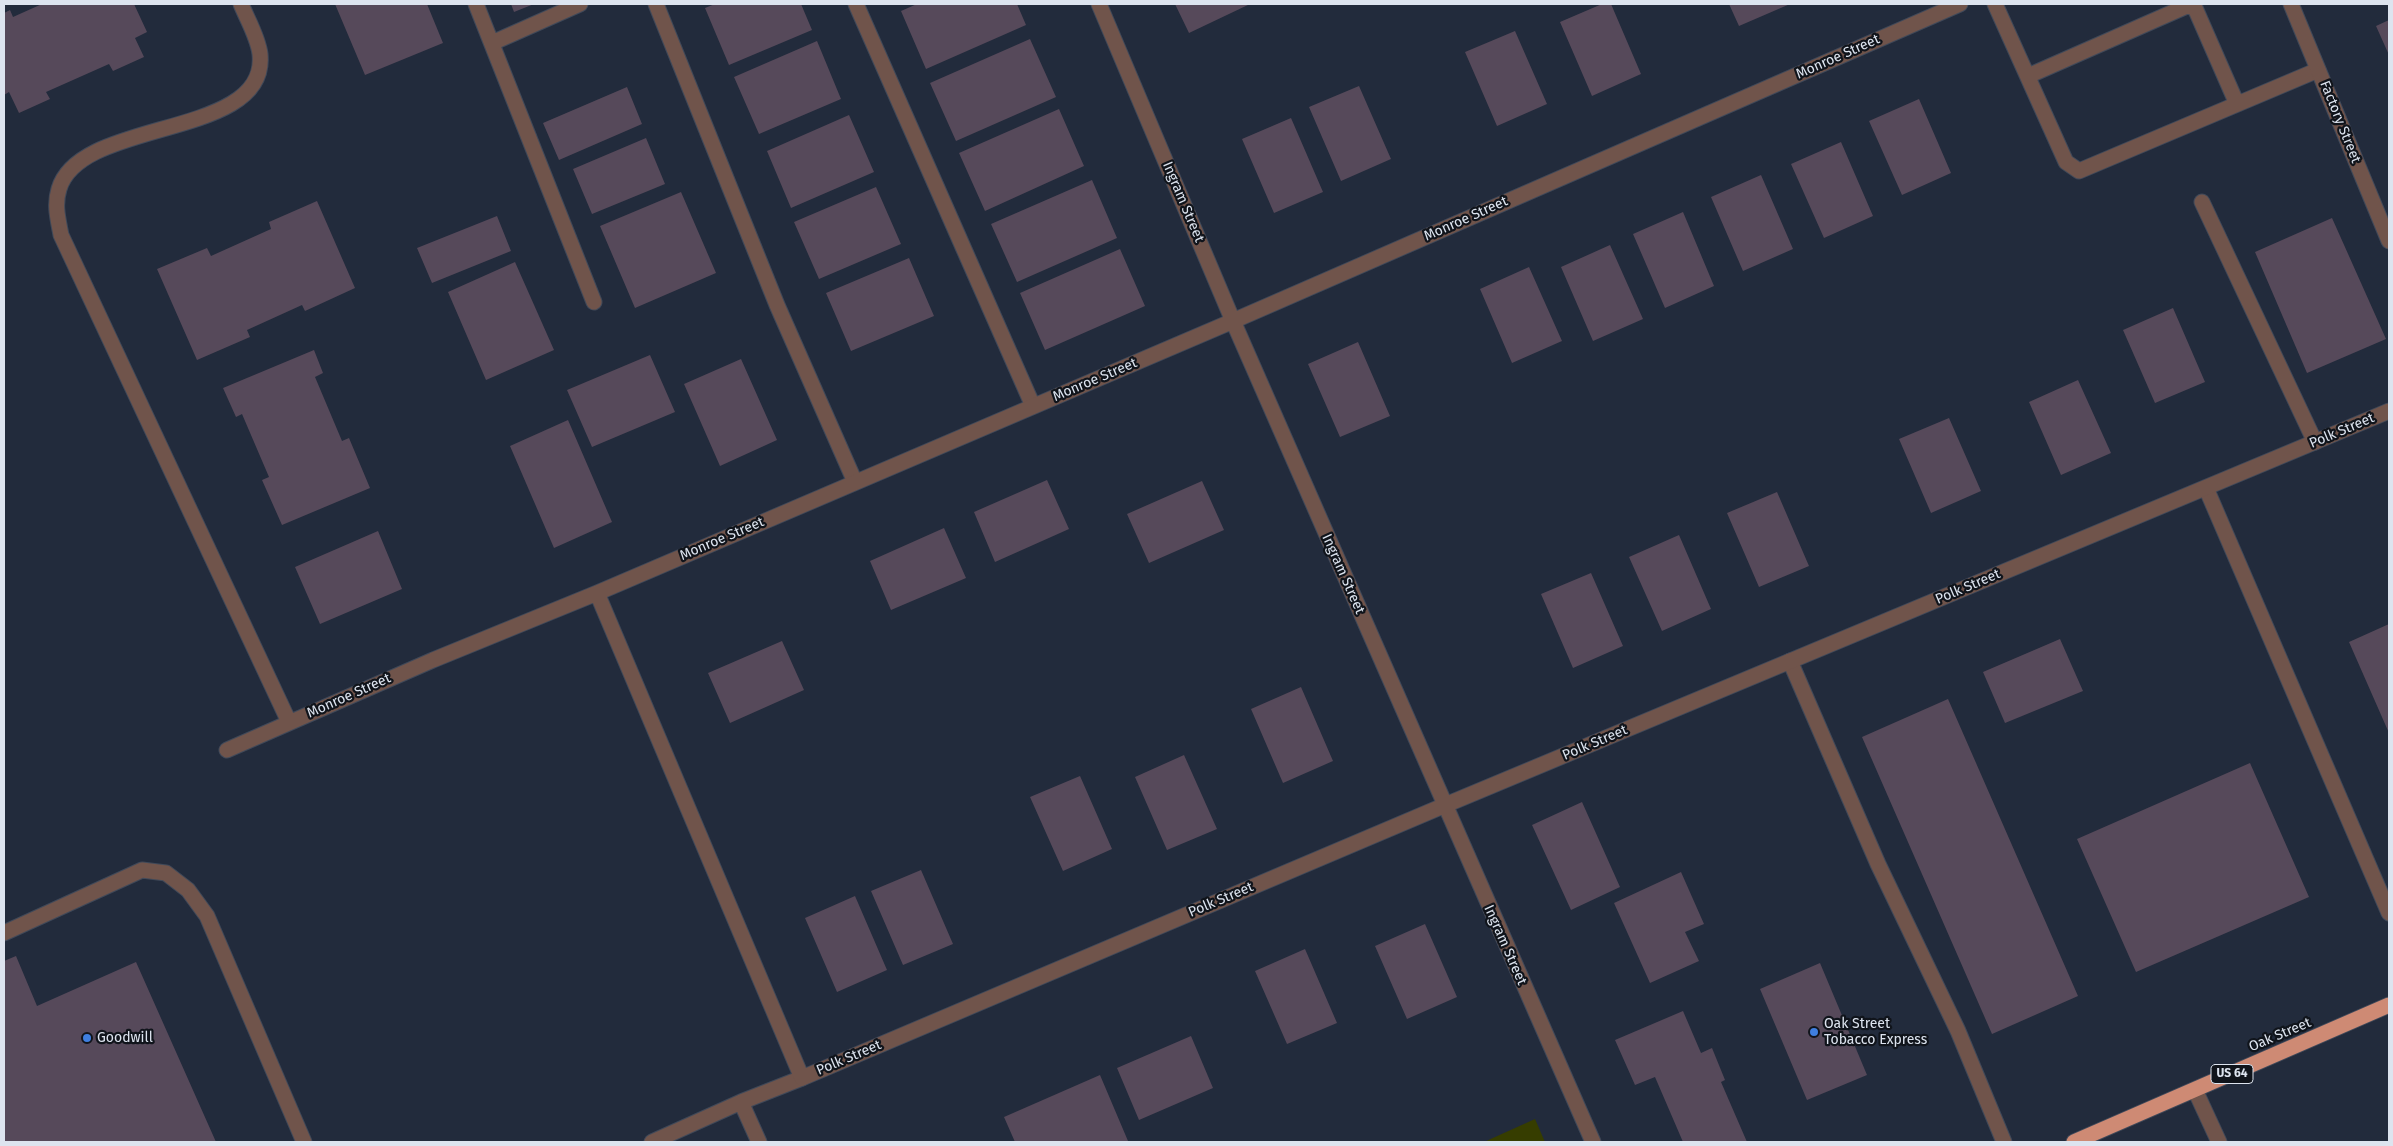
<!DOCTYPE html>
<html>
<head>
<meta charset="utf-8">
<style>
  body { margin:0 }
  #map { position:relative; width:2393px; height:1146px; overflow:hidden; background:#222b3c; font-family:"Fira Sans",sans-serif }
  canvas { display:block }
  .frame { position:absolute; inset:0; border:5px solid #dde4ef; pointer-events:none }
</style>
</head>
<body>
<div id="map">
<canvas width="2393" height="1146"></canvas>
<div class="frame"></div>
</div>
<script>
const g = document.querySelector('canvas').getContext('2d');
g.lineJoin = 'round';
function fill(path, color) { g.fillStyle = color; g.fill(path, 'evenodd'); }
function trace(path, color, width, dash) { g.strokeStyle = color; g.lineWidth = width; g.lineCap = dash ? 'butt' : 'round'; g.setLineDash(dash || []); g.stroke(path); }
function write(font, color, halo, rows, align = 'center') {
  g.font = font + ' "Fira Sans",sans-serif'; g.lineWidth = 4.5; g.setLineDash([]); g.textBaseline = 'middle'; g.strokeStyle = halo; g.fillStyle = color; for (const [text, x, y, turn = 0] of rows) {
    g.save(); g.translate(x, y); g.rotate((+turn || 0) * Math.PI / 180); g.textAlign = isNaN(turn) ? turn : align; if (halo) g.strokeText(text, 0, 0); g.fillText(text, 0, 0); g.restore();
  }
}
const green = new Path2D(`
  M1535,1119L1545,1142H1484Z`);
const building = new Path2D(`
  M42,4H134L147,32L135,38L144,57L113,71L109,64L46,92L50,99L19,113L9,92L4,95V13L10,10L13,17Z
  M335,4H427L443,43L365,75Z
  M511,4H534L514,12Z
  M715,4H801L812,30L729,65L705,8Z
  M917,4H1017L1026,25L926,69L901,11Z
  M1175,4H1250L1189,33Z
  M1602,4H1611L1641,74L1592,96L1560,22Z
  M1729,4H1790L1739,26Z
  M2389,20V55L2376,26Z
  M1515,31L1547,104L1497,126L1465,52Z
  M1030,39L1056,97L956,141L930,83Z
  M817,41L841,99L759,134L734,77Z
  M1359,86L1391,159L1341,181L1309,107Z
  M627,87L642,124L559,160L543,123Z
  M1919,99L1951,173L1902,195L1869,121Z
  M1059,109L1084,166L985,211L959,153Z
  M849,115L874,172L791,208L767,151Z
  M1291,118L1323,192L1274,213L1242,139Z
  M646,138L665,184L592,214L573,169Z
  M1841,142L1873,216L1824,238L1791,164Z
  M1761,175L1793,249L1743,271L1711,197Z
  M1092,180L1117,238L1017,282L991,224Z
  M876,187L901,244L819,279L794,222Z
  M681,192L716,273L635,308L600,226Z
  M317,201L355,288L305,311L302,305L247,330L250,337L197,360L157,269L207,248L211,256L271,229L269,222Z
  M1683,212L1714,286L1665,308L1633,234Z
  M497,216L511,251L432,283L417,248Z
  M2332,218L2386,339L2307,373L2255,252Z
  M1610,245L1643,319L1593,341L1561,267Z
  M1120,249L1145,306L1045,350L1020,293Z
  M909,258L934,316L851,351L826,293Z
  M515,262L554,350L486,380L448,292Z
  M1529,267L1562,341L1512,363L1480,289Z
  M2173,308L2205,382L2155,403L2123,330Z
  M1358,342L1390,416L1340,437L1308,364Z
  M314,350L323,373L315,377L342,441L349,438L370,488L282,525L262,480L269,477L242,414L236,417L223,388Z
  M650,355L675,412L592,447L567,390Z
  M741,359L777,440L720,466L684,384Z
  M2078,380L2111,453L2061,475L2029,402Z
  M1949,418L1981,491L1931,513L1899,439Z
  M568,420L612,522L554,548L510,446Z
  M1047,480L1069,529L995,562L974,512Z
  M1202,481L1224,530L1149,563L1127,514Z
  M1777,492L1809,566L1759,587L1727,513Z
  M944,528L966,578L891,610L870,561Z
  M378,531L402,589L320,624L295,567Z
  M1679,535L1711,609L1662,631L1629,557Z
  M1591,573L1623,646L1573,668L1541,594Z
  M2389,624V733L2349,642Z
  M2060,639L2083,691L2005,723L1983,672Z
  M782,641L804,690L730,723L708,673Z
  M1301,687L1333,761L1283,783L1251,709Z
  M1948,699L2078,996L1992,1034L1862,737Z
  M1184,755L1217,829L1167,850L1135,777Z
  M2250,763L2309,897L2136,972L2077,839Z
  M1080,776L1112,849L1063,871L1030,797Z
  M1582,802L1620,887L1571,910L1532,825Z
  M921,870L953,944L903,965L871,891Z
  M1681,872L1704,924L1685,932L1699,961L1650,983L1614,903Z
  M855,896L887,970L837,992L805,918Z
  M1425,924L1457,997L1407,1019L1375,946Z
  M1305,949L1337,1023L1287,1044L1255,971Z
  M16,956L37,1006L136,962L216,1142H4V961Z
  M1820,963L1867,1075L1807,1100L1760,989Z
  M1683,1011L1701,1053L1712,1048L1725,1080L1721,1082L1747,1142H1683L1655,1077L1635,1085L1615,1040Z
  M1191,1036L1213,1088L1139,1120L1117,1068Z
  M1100,1075L1128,1141L1015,1142L1004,1117Z`);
const lane = new Path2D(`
  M476,4L594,302
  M656,4L777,305L855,482
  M856,4L1033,406
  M1995,4L2066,162L2079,171L2318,70
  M492,43L580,4
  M2028,76L2187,6L2195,8L2237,104
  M2202,202L2315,442
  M2206,488L2389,913
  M1790,661L1878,864L1958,1031L2004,1142
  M4,933L142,870L166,873L188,890L207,916L304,1142
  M741,1102L759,1142
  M652,1142L741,1102L802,1078`);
const street = new Path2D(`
  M241,4C247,19 258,37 260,54C269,140 80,117 59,189C54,205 58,219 61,235L289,722
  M1099,4L1233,321L1593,1142
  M2291,4L2389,241
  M597,593L802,1078L1443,806L2389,411
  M227,750L433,660L597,593L1233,321L1960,4
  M2195,1090L2219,1142`);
const highway = new Path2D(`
  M2074,1142L2389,1005`);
const markers = [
  [1814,1032,5,"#3f7fe0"],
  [87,1038,5,"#3f7fe0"]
];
const shields = [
  [2232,1074,42]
];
const shieldNames = [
  ["US 64",2232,1074]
];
const streetNames = [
  ["Monroe Street",1838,57,-24],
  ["Factory Street",2340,122,68],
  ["Ingram Street",1183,202,67],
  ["Monroe Street",1466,219,-24],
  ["Monroe Street",1095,380,-23],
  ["Polk Street",2342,431,-23],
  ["Monroe Street",722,539,-23],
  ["Ingram Street",1343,574,66],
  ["Polk Street",1968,587,-23],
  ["Monroe Street",349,696,-24],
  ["Polk Street",1595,743,-23],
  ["Polk Street",1221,900,-23],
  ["Ingram Street",1505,945,66],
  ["Oak Street",2280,1035,-23],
  ["Polk Street",849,1058,-23]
];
const poiNames = [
  ["Oak Street",1824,1024],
  ["Tobacco Express",1824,1040],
  ["Goodwill",97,1038]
];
fill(green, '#363d00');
fill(building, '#56495a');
trace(lane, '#404959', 17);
trace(street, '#404959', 17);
trace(highway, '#404959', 17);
trace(lane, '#70544b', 15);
trace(street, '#70544b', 15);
trace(highway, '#ce8a74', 15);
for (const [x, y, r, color] of markers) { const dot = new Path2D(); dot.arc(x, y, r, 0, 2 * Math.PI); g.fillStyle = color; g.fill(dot); trace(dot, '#10141b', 2); }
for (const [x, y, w] of shields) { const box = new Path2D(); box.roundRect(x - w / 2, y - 9.5, w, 19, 4); g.fillStyle = '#10141b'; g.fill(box); trace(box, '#dde4ef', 1); }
write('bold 12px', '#dde4ef', null, shieldNames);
write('14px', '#dde4ef', '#10141b', streetNames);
write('14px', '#dde4ef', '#10141b', poiNames, 'left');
</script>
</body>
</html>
